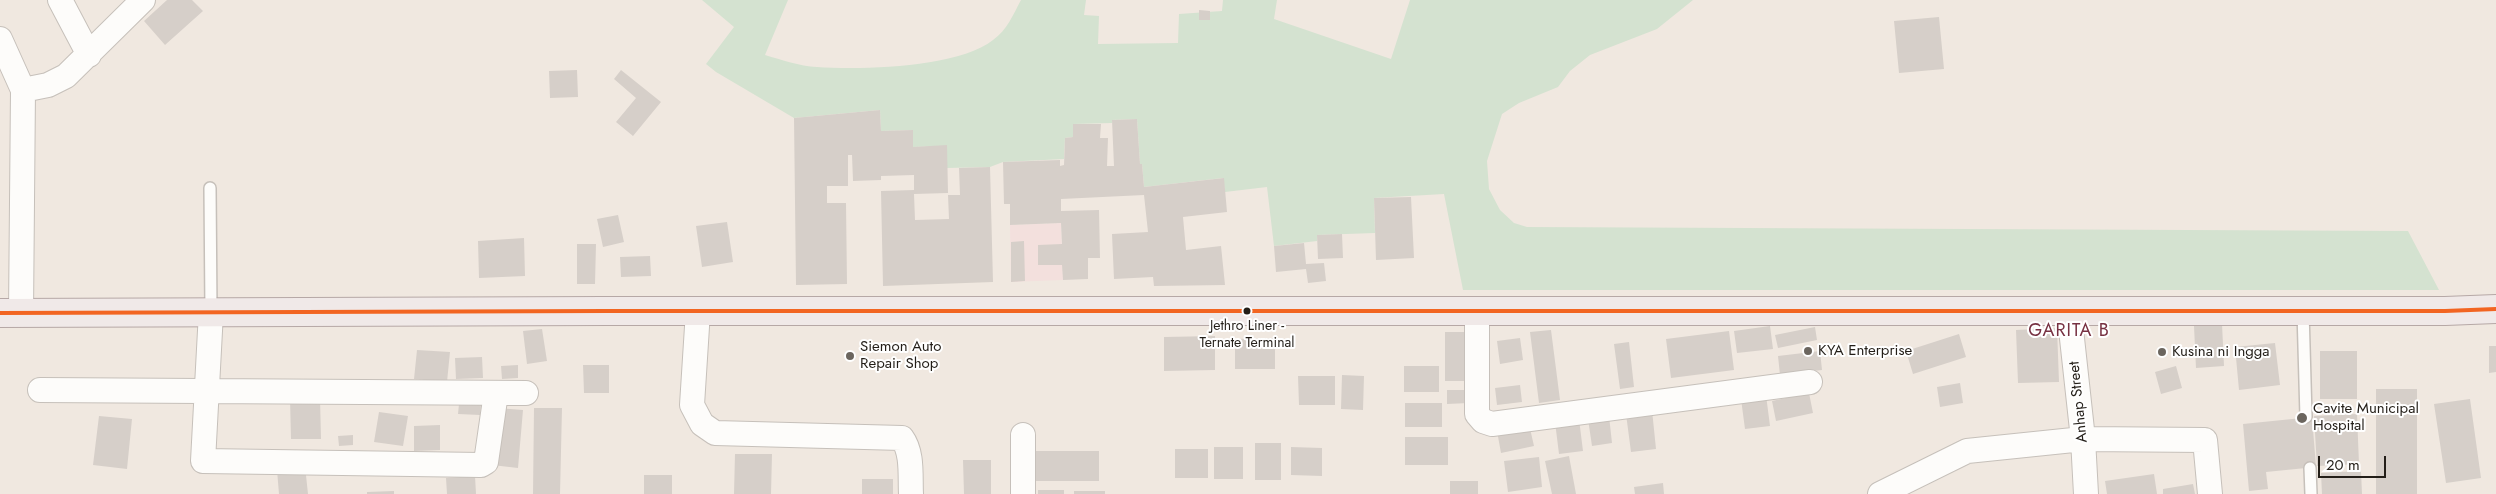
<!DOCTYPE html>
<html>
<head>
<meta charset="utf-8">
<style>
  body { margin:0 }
  #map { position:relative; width:2496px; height:494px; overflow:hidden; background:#f0e8e0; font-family:Jost,sans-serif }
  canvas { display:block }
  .scale { position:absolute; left:2318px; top:456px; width:68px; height:22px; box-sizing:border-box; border:2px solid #231e18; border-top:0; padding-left:6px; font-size:15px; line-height:18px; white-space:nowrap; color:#231e18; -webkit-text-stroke:4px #fff; paint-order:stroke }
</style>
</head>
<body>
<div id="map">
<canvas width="2496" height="494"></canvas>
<div class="scale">20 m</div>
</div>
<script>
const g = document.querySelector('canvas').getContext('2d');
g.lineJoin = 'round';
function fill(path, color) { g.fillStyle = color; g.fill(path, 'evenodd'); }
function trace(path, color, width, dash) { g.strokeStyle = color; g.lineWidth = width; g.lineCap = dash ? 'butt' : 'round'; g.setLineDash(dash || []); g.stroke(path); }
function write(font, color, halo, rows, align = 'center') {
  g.font = font + ' Jost,sans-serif'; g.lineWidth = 4; g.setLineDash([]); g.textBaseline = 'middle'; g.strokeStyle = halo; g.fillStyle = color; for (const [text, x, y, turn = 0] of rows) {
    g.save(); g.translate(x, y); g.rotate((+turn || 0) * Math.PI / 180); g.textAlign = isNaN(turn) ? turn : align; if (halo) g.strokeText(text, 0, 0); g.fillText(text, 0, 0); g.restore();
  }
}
const industrial = new Path2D(`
  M1061,223L1063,280L1011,282L1010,225Z`);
const green = new Path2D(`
  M702,0H788L765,55C782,60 799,66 817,67C861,70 958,68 993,40C1007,30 1013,15 1021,0H1086L1084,15L1099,16L1098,44L1178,43L1179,14L1222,11L1223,0H1277L1274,19L1391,59L1410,0H1693L1657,29L1590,55L1570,71L1558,87L1519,103L1502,114L1487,161L1489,189L1500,210L1514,223L1527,227L2408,231L2439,290H1463L1444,194L1374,198L1375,233L1317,235V241L1274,246L1267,187L1225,192L1223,178L1144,187L1142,164H1140L1137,119L1112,120V123L1073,124V137L1065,138L1064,159L1003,162L990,167L947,168L946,146L913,147V130L881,131L880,110L794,118L716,72L706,64L734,27Z`);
const building = new Path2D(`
  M167,0H192L203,11L165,45L144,21Z
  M1199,10L1210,11V20H1199Z
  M1939,17L1944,69L1899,73L1894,21Z
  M577,70L578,97L550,98L549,71Z
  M621,70L661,102L633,136L616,122L636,98L614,79Z
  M880,110L881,131L913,130V147L947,145L948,193L914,194L915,220L949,219L948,195H960L959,168L990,167L993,282L883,286L881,191L914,190V175L881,176V180L853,181L852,155H848V186H827V203H846L847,284L796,285L794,118Z
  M1137,119L1140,164H1142L1144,187L1224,178L1227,212L1183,217L1186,250L1221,246L1225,285L1154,286L1153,277L1114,279L1112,234L1148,232L1144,195L1061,199V211L1099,210L1100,258H1088V279L1063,280L1062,265H1038V245L1062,244L1061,223L1010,225V204H1004L1003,162L1060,160V166L1064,165L1065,138L1073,137V124H1101L1100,138H1108L1107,166H1114L1112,120Z
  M1411,197L1414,258L1376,260L1374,198Z
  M618,215L624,242L603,247L597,219Z
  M727,222L733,262L702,267L696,226Z
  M1342,234L1343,258L1318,259L1317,235Z
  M524,238L525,276L479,278L478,241Z
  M1024,241L1025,281L1011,282V242Z
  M1304,243L1306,264L1324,263L1326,281L1308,283L1306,269L1276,272L1274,246Z
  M577,244H596L595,284H577Z
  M650,256L651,276L621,277L620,257Z
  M2222,324L2224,366L2196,368L2194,326Z
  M1770,326L1773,349L1737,353L1734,331Z
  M1815,327L1817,340L1778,348L1775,335Z
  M2057,328L2059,382L2018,383L2016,330Z
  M542,329L547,361L527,364L523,331Z
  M1551,330L1560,400L1539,403L1530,332Z
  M1729,331L1734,370L1671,378L1666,339Z
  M1445,332H1473L1472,381H1445Z
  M1959,334L1966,357L1913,374L1906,351Z
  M1215,336V370L1164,371V337Z
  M1275,338V369H1235V339Z
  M1520,338L1523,360L1500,364L1497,341Z
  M1629,342L1634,387L1620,389L1614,344Z
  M2275,343L2280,385L2239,390L2235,347Z
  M2489,346H2496V372L2489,373Z
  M417,350L450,352L447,382L414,379Z
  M1820,351L1822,370L1780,375L1778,356Z
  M2320,351H2357V399H2320Z
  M482,357L483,378L456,379L455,358Z
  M518,365V378L502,379L501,366Z
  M583,365H609V393H584Z
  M1404,366H1439V392H1404Z
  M2176,366L2182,388L2161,394L2155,372Z
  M1342,375L1364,376L1363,410L1341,409Z
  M1298,376H1335V405H1299Z
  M1960,383L1963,403L1940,407L1937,387Z
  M1520,385L1522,402L1497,405L1495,388Z
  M2376,389H2417V494H2376Z
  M1447,390H1469V403L1447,404Z
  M1809,393L1813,413L1776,421L1772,401Z
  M1766,395L1770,426L1745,429L1741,399Z
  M290,398H320L321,439H291Z
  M2470,399L2481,478L2446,483L2434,404Z
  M1405,403H1442V427H1405Z
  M459,404L481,405L480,415L458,414Z
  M497,408L523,410L518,468L492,465Z
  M534,408H562L560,494H533Z
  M1652,410L1656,449L1631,452L1626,414Z
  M379,412L408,416L403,446L374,442Z
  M2357,414L2359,464L2317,466L2314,416Z
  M99,416L132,419L127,469L93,465Z
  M1609,416L1612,443L1592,446L1588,419Z
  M2312,417L2316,467L2266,472L2268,489L2249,491L2243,424Z
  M1579,419L1583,451L1559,454L1555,422Z
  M1529,424L1534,446L1501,453L1497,431Z
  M440,425V450L414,451V426Z
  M353,435V445L339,446L338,436Z
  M1405,437H1448V465H1405Z
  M1255,443H1281V480H1255Z
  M1214,447H1243V479H1214Z
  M1291,447L1322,448V476L1291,475Z
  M1175,449H1208V478H1175Z
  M1033,451H1099V481H1033Z
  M735,454H772L771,494H734Z
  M1569,456L1576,494H1552L1545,461Z
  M1539,457L1542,487L1508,492L1504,461Z
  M963,460H991V494H964Z
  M305,466L308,494H279L277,470Z
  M2361,471L2362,494H2322L2321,473Z
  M2154,474L2157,494H2107L2105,481Z
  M644,475H672V494H644Z
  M475,476L476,494H447L446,478Z
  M862,479H893V494H862Z
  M1450,481H1478V494H1450Z
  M1663,483L1664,494H1635L1634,487Z
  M2193,484L2195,494H2163V489Z
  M1038,490H1064V494H1038Z
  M394,491V494H367V492Z
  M1074,491H1105V494H1074Z`);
const lane = new Path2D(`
  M210,188L211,312
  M2303,311L2306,417
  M2310,468L2311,494`);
const street = new Path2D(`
  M60,0L89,55
  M0,39L23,90
  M698,311L692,405L702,424L715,433L902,438C913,453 910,476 911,494
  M1477,311V414L1483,421L1492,424L1810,382
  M2069,311L2083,439L2086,494
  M211,312L203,461L481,465L486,462L496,393
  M21,313L23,90L48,85L66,76L143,0
  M40,390L526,393
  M1023,435V494
  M1880,494L1967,451L2083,439L2205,440L2210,494`);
const primary = new Path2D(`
  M0,313L605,311H2445L2496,309`);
const bus1 = new Path2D(`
  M0,313L605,311H2445L2496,309`);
const markers = [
  [1247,311,4.5,"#231e18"],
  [1808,351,5,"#6b655e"],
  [2162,352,5,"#6b655e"],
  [850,356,5,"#6b655e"],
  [2302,418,6,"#6b655e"]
];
const busNames = [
  ["Jethro Liner -",1247,327],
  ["Ternate Terminal",1247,344]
];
const poiNames = [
  ["Siemon Auto",860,347],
  ["Repair Shop",860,364],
  ["KYA Enterprise",1818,351],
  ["Kusina ni Ingga",2172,352],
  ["Cavite Municipal",2313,409],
  ["Hospital",2313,426]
];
const streetNames = [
  ["Anhap Street",2079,402,-96]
];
const quarterNames = [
  ["GARITA B",2069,332]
];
fill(industrial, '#f3e0dd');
fill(green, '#d4e2d0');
fill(building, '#d6cfc9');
trace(lane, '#c6c0ba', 14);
trace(street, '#c6c0ba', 26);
trace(primary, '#b6a8a6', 30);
trace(lane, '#fdfcfa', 11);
trace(street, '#fdfcfa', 24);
trace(primary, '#f0e9e8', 28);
trace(bus1, '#f26522', 4);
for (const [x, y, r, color] of markers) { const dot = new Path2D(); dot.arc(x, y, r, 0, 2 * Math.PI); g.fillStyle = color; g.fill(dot); trace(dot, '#fff', 2); }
write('14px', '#231e18', '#fff', busNames);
write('15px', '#231e18', '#fff', poiNames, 'left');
write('15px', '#231e18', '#fff', streetNames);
g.letterSpacing = '1px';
write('18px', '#773142', '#fff', quarterNames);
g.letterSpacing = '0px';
</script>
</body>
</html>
